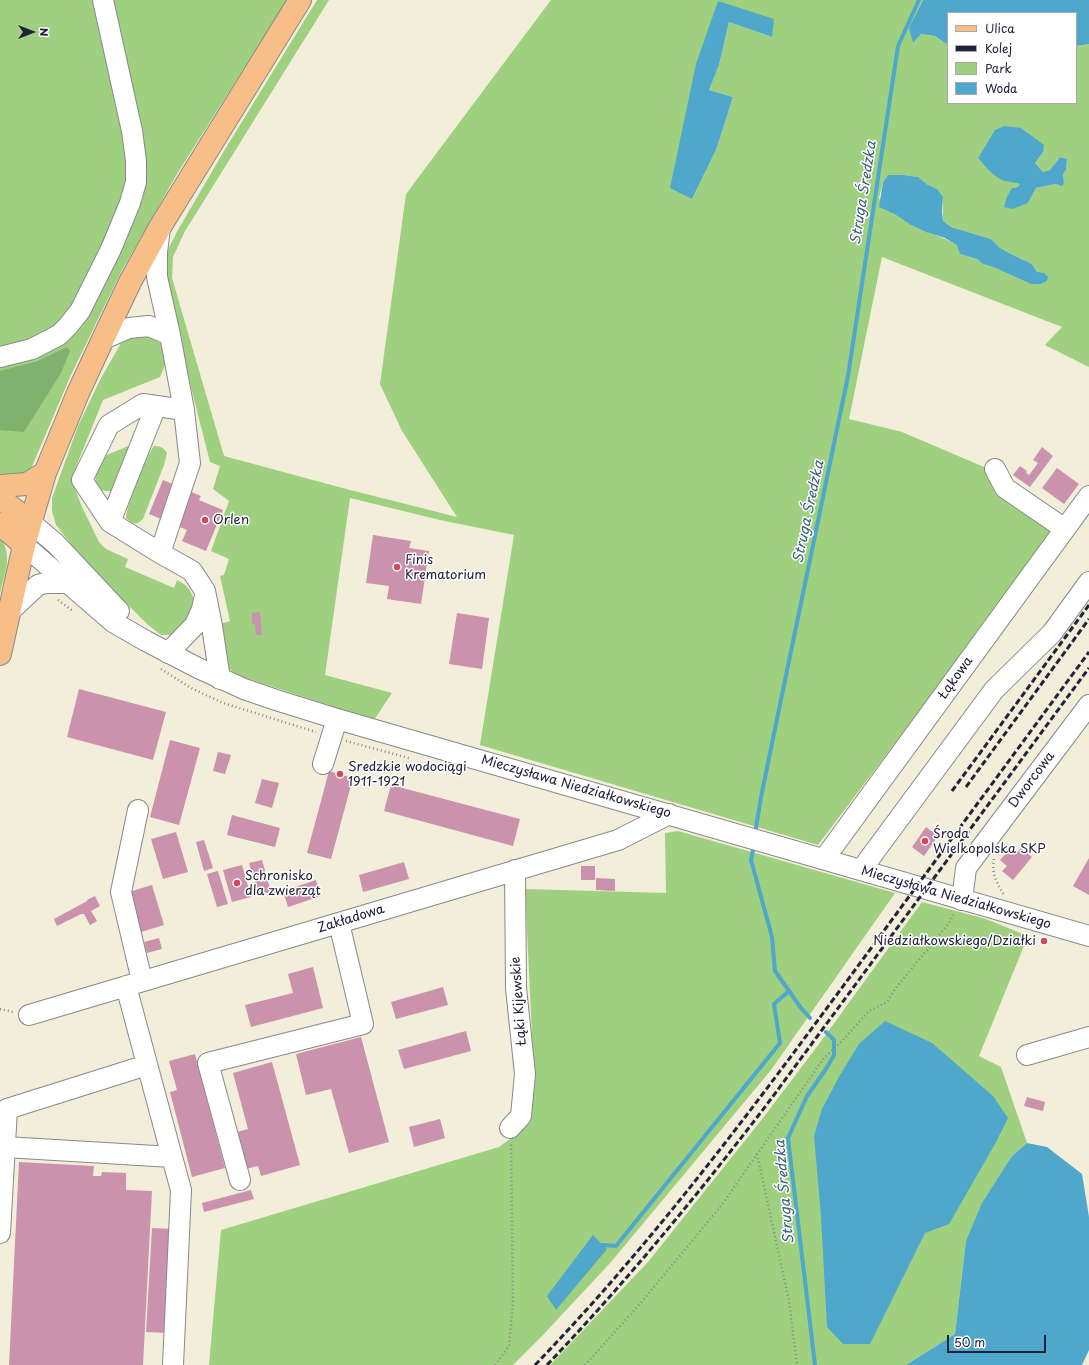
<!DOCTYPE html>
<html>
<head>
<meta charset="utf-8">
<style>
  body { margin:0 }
  #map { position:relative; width:1089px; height:1365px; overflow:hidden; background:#f2eed9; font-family:"Playpen Sans",sans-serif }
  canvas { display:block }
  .legend { position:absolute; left:947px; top:12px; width:130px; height:92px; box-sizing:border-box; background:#fff; border:1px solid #a7a7b1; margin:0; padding:5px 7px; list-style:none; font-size:12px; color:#22223b }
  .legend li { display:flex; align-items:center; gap:8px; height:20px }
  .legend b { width:20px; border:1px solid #a7a7b1 }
  .north { position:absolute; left:12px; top:12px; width:40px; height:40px; -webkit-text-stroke:3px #fff; paint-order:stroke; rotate:90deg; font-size:11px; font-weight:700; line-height:16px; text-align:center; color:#22223b }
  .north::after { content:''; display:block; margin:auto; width:14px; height:18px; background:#22223b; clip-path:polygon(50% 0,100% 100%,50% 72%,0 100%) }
  .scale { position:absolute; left:947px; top:1335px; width:99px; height:18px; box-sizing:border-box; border:2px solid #22223b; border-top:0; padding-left:5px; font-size:12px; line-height:14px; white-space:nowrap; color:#22223b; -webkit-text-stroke:3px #fff; paint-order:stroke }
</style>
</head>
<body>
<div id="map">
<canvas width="1089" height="1365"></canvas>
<ul class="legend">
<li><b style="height:5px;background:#f7be87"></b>Ulica</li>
<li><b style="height:5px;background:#22223b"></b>Kolej</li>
<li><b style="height:11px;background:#9ed07f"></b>Park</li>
<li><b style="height:11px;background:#4fa7cc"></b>Woda</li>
</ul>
<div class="north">N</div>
<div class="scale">50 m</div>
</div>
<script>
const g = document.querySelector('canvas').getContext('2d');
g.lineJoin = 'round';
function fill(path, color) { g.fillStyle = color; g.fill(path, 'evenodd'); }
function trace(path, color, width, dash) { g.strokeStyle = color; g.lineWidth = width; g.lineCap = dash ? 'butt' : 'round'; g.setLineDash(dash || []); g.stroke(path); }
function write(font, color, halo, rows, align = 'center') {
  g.font = font + ' "Playpen Sans",sans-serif'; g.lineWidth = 3; g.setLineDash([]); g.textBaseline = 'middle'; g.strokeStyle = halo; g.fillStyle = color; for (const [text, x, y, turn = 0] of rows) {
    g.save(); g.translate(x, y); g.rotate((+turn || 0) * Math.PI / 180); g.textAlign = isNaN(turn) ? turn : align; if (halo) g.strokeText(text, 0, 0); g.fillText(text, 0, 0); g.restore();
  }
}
const green = new Path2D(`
  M0,0H96L116,94L129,173L115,219L67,317L40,337L0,351Z
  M110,0H287L177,174L121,272L70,377L31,469L24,475L0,480V365L55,348L137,206Z
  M317,0H329L185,231L173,257L172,278L224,456L350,490L457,517L402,431L380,384L406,194L551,0H923L910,28L913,43L921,34L935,36L948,45V103H1076V46L1089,44V367L1045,345L1062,327L882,257L849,419L902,432L991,470L1057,529L818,845L480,745L514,535L440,520L350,498L325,675L392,693L374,720L237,675L228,668L220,624L230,621L220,576L224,575L229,559L211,551L229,501L213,489L220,466L210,462L182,352L163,259L178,230L224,151ZM718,1L772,37L729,22L719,65L709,90L733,97L716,150L692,199ZM1021,128L1031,137L1043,152L1035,163L1043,172L1050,170L1060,157L1067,159L1066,170L1063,174L1064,182L1063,185L1055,184L1036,188L1028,203L1012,188L1018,187L1021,184L1013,181L1002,180L978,158L995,131ZM888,175H904L918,177L943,197V221L951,227L991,239L999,247L1007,252L1032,264L1037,272L1031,284L993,267L983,264L977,259L960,254L958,245C943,237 927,233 912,225C902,220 895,214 885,210L879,198L883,182Z
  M144,331L160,341L165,350V365L160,377L103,400L76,467L72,481L82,507L99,542L106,549L128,559L125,567L174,588L177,580C190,586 194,595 195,609L179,633L170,635H161L147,624L102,579L71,544L56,525L52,511V498L78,426L101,378L124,338Z
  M133,444L112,491H105L98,489C92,478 98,468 102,457Z
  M154,446C160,446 163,447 167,453L164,465L143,519C136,526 132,524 126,518C127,503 145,459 154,446Z
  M0,536C13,557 5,572 0,594Z
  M678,831L895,893L771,1070L611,1262L543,1335L513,1365H209L221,1230L499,1147L526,1127L534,1076L525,889L666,893L665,833Z
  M922,902L986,919L1028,936L979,1056L1001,1067L1027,1143L1012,1156L966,1241L955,1334L906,1365H550L648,1262L763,1118L819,1044Z`);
const forest = new Path2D(`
  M67,347L70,351L61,373L24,432L0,430V371L38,361Z`);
const water = new Path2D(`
  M923,0H1089V44L1076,46V13H948V45L935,36L921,34L913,43L909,28Z
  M718,1L774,19L772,37L729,22L719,65L709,90L733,97L716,150L692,199L670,188L696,64Z
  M1004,126L1021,128L1044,145L1043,152L1035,163L1043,172L1050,170L1060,157L1067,159L1066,170L1063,174L1064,182L1063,186L1055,184L1036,188L1028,203L1012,209L1004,207L1007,197L1012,188L1018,187L1020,184C1015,182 1007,182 1002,180C993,176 985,166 978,158L995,130Z
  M888,175H904L918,177L928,185L937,189L943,197L942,211L943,221L951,227L991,239L999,247L1007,252L1032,264L1037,272L1044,273L1048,277L1047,281L1040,284H1031L993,267L983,264L977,259L960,254L957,245L945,238L926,232L911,225L894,214L879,207L883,182Z
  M885,1021L932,1043L993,1096L1008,1118L995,1144L949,1224L925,1233L870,1344H843L827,1327L821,1216L814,1136L822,1109L840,1075L859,1044Z
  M1027,1143L1047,1147L1082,1174L1089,1217V1350L1082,1365H906L955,1334L966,1241L982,1203L1012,1156Z
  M593,1235L607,1249L556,1310L547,1296Z`);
const stream = new Path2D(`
  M755,834L761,797L777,719L848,376L898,46L919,0
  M754,845L751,860L772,937L775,971L801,1008L810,1018
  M603,1245L616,1246L780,1043L774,1004L789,991
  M815,1365L788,1138L807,1096L826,1069L834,1055V1040L826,1032`);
const building = new Path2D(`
  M1042,447L1053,456L1030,487L1013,475L1020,466L1027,471L1026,473L1029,475L1038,463L1033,460Z
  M1057,468L1079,484L1064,504L1042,488Z
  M163,480L201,496L199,500L223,510L206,551L182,541L187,530L149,514Z
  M373,535L411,541L409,548L429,551L421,604L387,599L389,586L366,583Z
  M260,612L262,635H256L255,624H252V613Z
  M457,613L489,618L482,669L449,664Z
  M79,689L166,712L153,760L67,737Z
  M170,740L200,748L179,825L150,817Z
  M218,752L231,755L225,774L213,771Z
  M329,771L353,778L331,859L307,853Z
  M262,779L279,783L272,808L255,803Z
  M391,785L520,819L513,846L384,811Z
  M232,815L280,828L275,847L227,835Z
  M926,827L938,836L924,856L912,847Z
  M176,832L188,872L163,879L151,839Z
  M204,840L213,868L204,871L196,842Z
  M1021,848L1032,857L1013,880L1002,871L1007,866L1000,860L1010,849L1016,854Z
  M1089,858V895L1073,886Z
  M262,860L271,892L258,895L249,863Z
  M404,862L409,879L363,892L359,875Z
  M242,865L251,897L232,902L223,870Z
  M581,866H595V880H581Z
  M218,871L228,904L217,907L207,874Z
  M596,878L615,879V891L596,890Z
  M316,880L321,896L288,907L283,891Z
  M152,885L164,925L141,932L129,892Z
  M95,896L100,906L91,911L97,921L90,925L84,914H81L57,926L54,919L87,901V900Z
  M159,938L162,949L147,953L144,942Z
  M313,967L323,1008L251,1027L245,1005L293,993L288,974Z
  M443,987L448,1005L396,1019L391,1002Z
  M466,1031L471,1051L404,1069L398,1050Z
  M361,1037L389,1142L349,1153L331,1089L306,1095L296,1054Z
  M195,1054L225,1168L192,1177L170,1092L177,1090L169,1061Z
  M272,1062L300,1165L261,1176L258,1166L240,1170L230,1134L248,1129L233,1073Z
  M1027,1097L1045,1102L1043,1111L1024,1106Z
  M440,1119L445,1138L414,1147L409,1127Z
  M19,1162L94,1166L93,1176H101L102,1172L126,1173V1190L152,1191L143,1365H9Z
  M251,1190L254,1199L204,1212L202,1203Z
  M152,1228L173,1229L167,1333L146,1332Z`);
const path = new Path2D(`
  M58,600L73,611
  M161,669L191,688L223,703L316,732
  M346,741L409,758
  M994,859C991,872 997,884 1004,895
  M0,1009L13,1012
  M757,1154L789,1301L797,1365
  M495,1365L509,1346L513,1302L511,1142
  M585,1365L639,1305L721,1206L824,1058L842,1041L869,1011L887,1002L895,989L949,923L955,912`);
const minor = new Path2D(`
  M160,228L157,252V277L170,335L184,410L190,463L160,553L192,571L205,591L212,626L220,679
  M103,339L129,328L149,326L170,335
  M0,357L32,349L59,335L68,326L80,311L111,249L130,203L136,182V161L132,131L103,0
  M995,469L1005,488L1065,529
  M30,522L56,544L119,611
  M110,522L156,406
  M24,545L113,622L146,641L198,668L244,689L276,700L337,719L1089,936
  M160,553L110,522L82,480L109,425L143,404L184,410
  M9,612L38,585L46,583H70
  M168,653L195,625L202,609L205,595
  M323,764L337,719
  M138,810L121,892L142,981
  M824,859L1089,496
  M861,870L994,690L1052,633L1089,582
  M962,900L966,868L1089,705
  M29,1015L618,840L669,814
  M1027,1055L1089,1037
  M510,1128L521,1116L525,1074L516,988L515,870
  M5,1147L172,1157L126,986
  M172,1157L181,1190L173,1365
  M240,1180L208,1063L363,1024L339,923
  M0,1233L7,1109L147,1065`);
const major = new Path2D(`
  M0,498L30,522
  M0,524L24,545`);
const highway = new Path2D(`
  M0,486L27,484L45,473
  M0,654L24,545L45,473L78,393L103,339L130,282L160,227L300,0`);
const rail = new Path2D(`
  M966,787L1089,619
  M952,791L1089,605
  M535,1365C653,1243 754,1107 855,970C933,864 1011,758 1089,652
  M547,1365C627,1281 701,1191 771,1099L1089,668`);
const markers = [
  [205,520,4,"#d1495b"],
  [397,567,4,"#d1495b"],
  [340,774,4,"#d1495b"],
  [925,841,4,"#d1495b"],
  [237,883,4,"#d1495b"],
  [1044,941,4,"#d1495b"]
];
const poiNames = [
  ["Orlen",213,520],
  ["Finis",405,560],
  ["Krematorium",405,575],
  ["Sredzkie wodociągi",348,767],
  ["1911-1921",348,782],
  ["Środa",933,834],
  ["Wielkopolska SKP",933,849],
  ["Schronisko",245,876],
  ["dla zwierząt",245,891],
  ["Niedziałkowskiego/Działki",1036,941,"right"]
];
const streetNames = [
  ["Łąkowa",956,678,-54],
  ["Dworcowa",1032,780,-53],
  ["Mieczysława Niedziałkowskiego",576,787,16],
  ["Mieczysława Niedziałkowskiego",956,898,16],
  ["Zakładowa",351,919,-17],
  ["Łąki Kijewskie",519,1001,-94]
];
const waterNames = [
  ["Struga Średzka",864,193,-81],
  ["Struga Średzka",809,512,-78],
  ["Struga Średzka",785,1192,-95]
];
fill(green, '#9ed07f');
fill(forest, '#7eb26e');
fill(water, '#4fa7cc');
trace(stream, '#4fa7cc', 4);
fill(building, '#ca92ad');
trace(minor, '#8a888a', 22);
trace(major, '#8a888a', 24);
trace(highway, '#8a888a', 24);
trace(path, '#8a888a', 2.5, [1, 3]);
trace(minor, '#fff', 20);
trace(major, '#f7be87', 22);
trace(highway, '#f7be87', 22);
trace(rail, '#22223b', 3, [6, 3]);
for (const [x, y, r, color] of markers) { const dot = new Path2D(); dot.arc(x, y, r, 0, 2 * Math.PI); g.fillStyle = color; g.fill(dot); trace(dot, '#fff', 1.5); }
write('13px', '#22223b', '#fff', poiNames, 'left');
write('13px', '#22223b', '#fff', streetNames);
write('italic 14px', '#365e7c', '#fff', waterNames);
</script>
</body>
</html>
